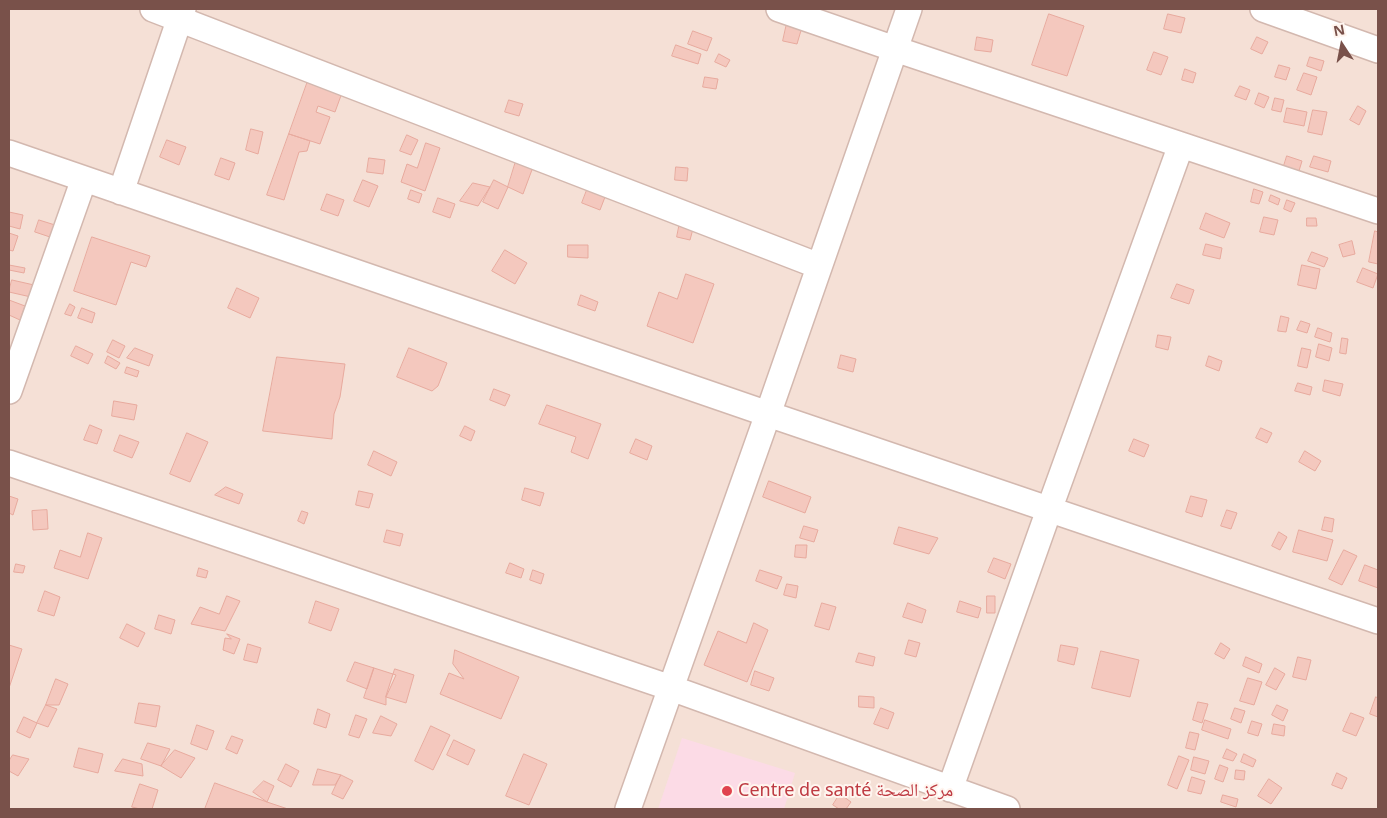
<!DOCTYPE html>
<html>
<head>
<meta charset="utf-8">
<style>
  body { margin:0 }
  #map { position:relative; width:1387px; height:818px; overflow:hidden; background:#fdf0e8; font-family:"Noto Sans",sans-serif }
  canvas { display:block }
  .frame { position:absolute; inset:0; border:10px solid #79514a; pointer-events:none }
  .north { position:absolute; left:1317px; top:20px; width:50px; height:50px; -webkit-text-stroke:4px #fff5ef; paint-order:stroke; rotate:349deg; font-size:14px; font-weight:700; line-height:20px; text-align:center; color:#79514a }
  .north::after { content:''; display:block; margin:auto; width:18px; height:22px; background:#79514a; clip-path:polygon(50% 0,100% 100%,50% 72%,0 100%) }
</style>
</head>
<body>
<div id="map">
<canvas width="1387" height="818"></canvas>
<div class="frame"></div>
<div class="north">N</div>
</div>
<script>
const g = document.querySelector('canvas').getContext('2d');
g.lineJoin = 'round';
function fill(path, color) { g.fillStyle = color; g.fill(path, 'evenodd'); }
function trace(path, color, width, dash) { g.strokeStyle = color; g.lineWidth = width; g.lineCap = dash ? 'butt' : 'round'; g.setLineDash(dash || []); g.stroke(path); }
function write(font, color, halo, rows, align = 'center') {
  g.font = font + ' "Noto Sans","Noto Naskh Arabic",sans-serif'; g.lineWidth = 4; g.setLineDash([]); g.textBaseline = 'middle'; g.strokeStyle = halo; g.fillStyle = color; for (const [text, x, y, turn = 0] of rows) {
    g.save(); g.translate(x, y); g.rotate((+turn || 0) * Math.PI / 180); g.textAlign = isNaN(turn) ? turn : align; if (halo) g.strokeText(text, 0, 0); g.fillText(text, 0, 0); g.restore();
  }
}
const residential = new Path2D(`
  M9,9H1378V809H9Z`);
const medical = new Path2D(`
  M682,738L795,773L784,809H658Z`);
const building = new Path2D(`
  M1049,14L1084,26L1067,76L1032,65Z
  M1168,14L1185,18L1181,33L1164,29Z
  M787,23L802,27L797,44L783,41Z
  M693,31L712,38L707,51L688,44Z
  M977,37L993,40L991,52L975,50Z
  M1257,37L1268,42L1262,54L1251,49Z
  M676,45L701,54L698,64L672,56Z
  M1154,52L1168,57L1161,75L1147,70Z
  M719,54L730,60L726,67L715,62Z
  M1310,57L1324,61L1321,71L1307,66Z
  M1279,65L1290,68L1286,80L1275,77Z
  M1185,69L1196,73L1193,83L1182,80Z
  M1304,73L1317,77L1311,95L1297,90Z
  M705,77L718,79L716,89L703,87Z
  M309,78L343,90L335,112L318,106L316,112L330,117L320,144L289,134Z
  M1240,86L1250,90L1246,100L1235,96Z
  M1259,93L1269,97L1264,108L1255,104Z
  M1275,98L1284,100L1281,112L1272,110Z
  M509,100L523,104L519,116L505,112Z
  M1358,106L1366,111L1359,125L1350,120Z
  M1287,108L1307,112L1304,126L1284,122Z
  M1313,110L1327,112L1322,135L1308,132Z
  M251,129L263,132L258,154L246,150Z
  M289,134L310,141L307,151L299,152L284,200L267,195Z
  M407,135L418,140L411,155L400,151Z
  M167,140L186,147L179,165L160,157Z
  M426,143L440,148L425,191L401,182L407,164L417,168Z
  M1287,156L1302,161L1298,174L1283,169Z
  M1314,156L1331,161L1328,172L1310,167Z
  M221,158L235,163L229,180L215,175Z
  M369,158L385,160L383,174L367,172Z
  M516,161L533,167L523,194L508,187Z
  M676,167L688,168L687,181L675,180Z
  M363,180L378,186L369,207L354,201Z
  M494,180L508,187L498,209L483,202Z
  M473,183L490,187L478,206L460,201Z
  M1254,189L1263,192L1259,204L1251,202Z
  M411,190L422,194L419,203L408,199Z
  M587,190L605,197L600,210L582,203Z
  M327,194L344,200L338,216L321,210Z
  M1271,195L1280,199L1278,205L1269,201Z
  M438,198L455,204L450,218L433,212Z
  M1287,200L1295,203L1291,212L1284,209Z
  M9,212L23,215L20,229L9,226Z
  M1206,213L1230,223L1224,238L1200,229Z
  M1264,217L1278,220L1274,235L1260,232Z
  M1307,218H1316L1317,226H1307Z
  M39,220L55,225L50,237L35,232Z
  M680,222L694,225L690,240L677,237Z
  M1375,231L1378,232V264L1369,262Z
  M9,233L18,236L13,251L9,250Z
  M92,237L150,256L146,267L131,262L116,305L74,291Z
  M1352,241L1355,254L1343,257L1339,245Z
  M1206,244L1222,248L1220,259L1203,255Z
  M568,245H588V258L568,257Z
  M505,250L527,263L515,284L492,271Z
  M1312,252L1328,258L1324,267L1308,261Z
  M9,265L25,268L24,273L9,270Z
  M1302,265L1320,269L1316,289L1298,285Z
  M1363,268L1378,274L1373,288L1357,282Z
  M686,274L714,284L693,343L647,326L659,292L677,299Z
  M12,280L34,285L31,297L9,292Z
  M1177,284L1194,290L1189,304L1171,298Z
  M237,288L259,298L250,318L228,308Z
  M581,295L598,302L595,311L578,305Z
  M9,300L25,306L20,320L9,315Z
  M70,304L75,307L71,316L65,314Z
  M82,308L95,313L92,323L78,318Z
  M1281,316L1289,318L1286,332L1278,331Z
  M1301,321L1310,324L1307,333L1297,330Z
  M1318,328L1332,333L1330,342L1315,337Z
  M1158,335L1171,337L1168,350L1156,347Z
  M1342,338L1348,339L1346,354L1340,353Z
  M113,340L125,346L119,358L107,352Z
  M1319,344L1332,348L1329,361L1316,357Z
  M76,346L93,354L88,364L71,356Z
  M135,348L153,355L149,366L127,358Z
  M409,348L447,363L438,386L432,391L397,377Z
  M1302,348L1311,350L1307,368L1298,366Z
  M841,355L856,359L853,372L838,368Z
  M108,356L120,363L116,369L105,363Z
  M1209,356L1222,361L1219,371L1206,366Z
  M277,357L345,364L340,397L334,414L332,439L263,431Z
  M127,367L139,371L137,377L125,373Z
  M1325,380L1343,384L1340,396L1323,391Z
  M1298,383L1312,387L1310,395L1295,391Z
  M494,389L510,395L505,406L490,400Z
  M114,401L137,405L134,420L112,416Z
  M547,405L601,424L588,459L571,452L576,437L539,424Z
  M90,425L102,430L97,444L84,440Z
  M465,426L475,431L471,441L460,436Z
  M1261,428L1272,433L1267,443L1256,438Z
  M187,433L208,442L190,482L170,474Z
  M120,435L139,442L132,458L114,451Z
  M636,439L652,446L647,460L630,453Z
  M1134,439L1149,445L1144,457L1129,451Z
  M374,451L397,462L391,476L368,465Z
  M1305,451L1321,461L1315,471L1299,462Z
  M769,481L811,497L805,513L763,497Z
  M226,487L243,494L239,504L215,495Z
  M525,488L544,493L540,506L522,500Z
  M359,491L373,494L369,508L356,505Z
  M9,496L18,499L13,515L9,513Z
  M1191,496L1207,500L1202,517L1186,512Z
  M47,510L48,529L33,530L32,511Z
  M1227,510L1237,513L1231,529L1221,526Z
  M302,511L308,513L304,524L298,521Z
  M1325,517L1334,519L1332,532L1322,530Z
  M804,526L818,530L814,542L800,538Z
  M899,527L938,538L929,554L894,544Z
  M387,530L403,534L400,546L384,542Z
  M1299,530L1333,540L1327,561L1293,552Z
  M1279,532L1287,537L1280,550L1272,546Z
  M88,533L102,538L88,579L54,568L60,550L80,557Z
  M796,545H807L806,558L795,557Z
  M1344,550L1357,556L1342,585L1329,579Z
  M994,558L1011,564L1005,579L988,572Z
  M510,563L524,569L521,578L506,573Z
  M16,564L25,566L23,573L14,572Z
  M1365,565L1378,570V588L1359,581Z
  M199,568L208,571L206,578L197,576Z
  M533,570L544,574L541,584L530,580Z
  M760,570L782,577L777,589L756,581Z
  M787,584L798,586L796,598L784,595Z
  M45,591L60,597L54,616L38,611Z
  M227,596L240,601L225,631L191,624L200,607L219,614Z
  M987,596H995V613H987Z
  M316,601L339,609L331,631L309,623Z
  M960,601L981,608L978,618L957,612Z
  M822,603L836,607L829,630L815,626Z
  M908,603L926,610L922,623L903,617Z
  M159,615L175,620L171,634L155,629Z
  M754,623L768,630L747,682L704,665L718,631L746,643Z
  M127,624L145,633L138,647L120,638Z
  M227,634L240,639L234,654L223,650L225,638L231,639Z
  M909,640L920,643L916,657L905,654Z
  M1221,643L1230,649L1224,659L1215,654Z
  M248,644L261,648L257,663L244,660Z
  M9,645L22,649L9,688Z
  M1061,645L1078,648L1074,665L1058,661Z
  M455,650L519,677L501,719L440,694L449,673L464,679L453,664Z
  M1101,651L1139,660L1130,697L1092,688Z
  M859,653L875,657L873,666L856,662Z
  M1246,657L1262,664L1259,673L1243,666Z
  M1298,657L1311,660L1306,680L1293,677Z
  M355,662L374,668L367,689L347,681Z
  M374,668L396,675L386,697V705L364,698Z
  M1275,668L1285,674L1276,690L1266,685Z
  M395,669L414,675L406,703L386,697Z
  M755,671L774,678L769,691L751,685Z
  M1248,678L1262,682L1254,705L1240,701Z
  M56,679L68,684L59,705H46Z
  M859,696L874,697V708L859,707Z
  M1376,697L1378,698V717L1370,714Z
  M1198,702L1208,704L1202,723L1193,720Z
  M139,703L160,706L156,727L135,723Z
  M46,705L57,709L48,727L37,723Z
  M1277,705L1288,710L1283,721L1272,715Z
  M881,708L894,713L888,729L874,724Z
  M1235,708L1245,711L1241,723L1231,719Z
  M318,709L330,714L326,728L314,724Z
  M1351,713L1364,718L1356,736L1343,731Z
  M356,715L367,719L359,738L349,735Z
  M381,716L397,724L391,736L373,733Z
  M24,717L37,723L30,738L17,732Z
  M1205,720L1231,729L1228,739L1202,730Z
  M1252,721L1262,724L1258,736L1248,733Z
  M1274,724L1285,726L1284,736L1272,734Z
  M197,725L214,731L207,750L191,744Z
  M431,726L450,735L433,770L415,761Z
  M1190,732L1199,734L1195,750L1186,748Z
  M232,736L243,740L237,754L226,749Z
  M454,740L475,750L468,765L447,755Z
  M148,743L170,749L161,766L141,759Z
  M79,748L103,754L98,773L74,767Z
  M1227,749L1237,754L1233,761L1223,758Z
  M175,750L195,758L181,778L161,766Z
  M524,754L547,764L529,805L506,796Z
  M1244,754L1256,760L1253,767L1241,762Z
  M13,755L29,759L18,776L9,771V761Z
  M1179,756L1189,760L1177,789L1168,785Z
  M1194,757L1209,761L1205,774L1191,770Z
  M123,759L142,764L143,776L115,771Z
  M286,764L299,771L291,787L278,780Z
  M1220,765L1228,768L1223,782L1215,779Z
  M318,769L341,775L335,785H313Z
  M1236,770L1245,771L1244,780L1235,779Z
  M1337,773L1347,778L1342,789L1332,785Z
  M341,775L353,781L343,799L332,794Z
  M1192,777L1205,781L1201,794L1188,791Z
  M1269,779L1282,788L1271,804L1258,796Z
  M264,781L274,786L267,802L253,792Z
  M215,783L267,802L288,809H205Z
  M140,784L158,790L152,809H140L132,807Z
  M840,794L851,802L846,809H839L833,805Z
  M1223,795L1238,799L1236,807L1221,802Z`);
const minor = new Path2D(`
  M153,9L819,266
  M779,9L895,49L1378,211
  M1263,9L1378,50
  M9,153L768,414L1378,621
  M121,192L183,9
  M9,391L84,179
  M9,463L671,688L1007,809
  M950,789L1049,510L1181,145
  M628,809L768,414L909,9`);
const markers = [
  [727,791,6,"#e0444e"]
];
const healthNames = [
  ["Centre de santé مركز الصحة",738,791]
];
fill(residential, '#f5e0d6');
fill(medical, '#fcdbe6');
fill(building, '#f4c8be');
trace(building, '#e8aa9e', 1);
trace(minor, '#d3b8af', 28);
trace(minor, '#fff', 25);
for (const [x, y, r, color] of markers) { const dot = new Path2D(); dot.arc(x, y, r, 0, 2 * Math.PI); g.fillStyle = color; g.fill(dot); trace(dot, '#fff5ef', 2); }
write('18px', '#be3a42', '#fff5ef', healthNames, 'left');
</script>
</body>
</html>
